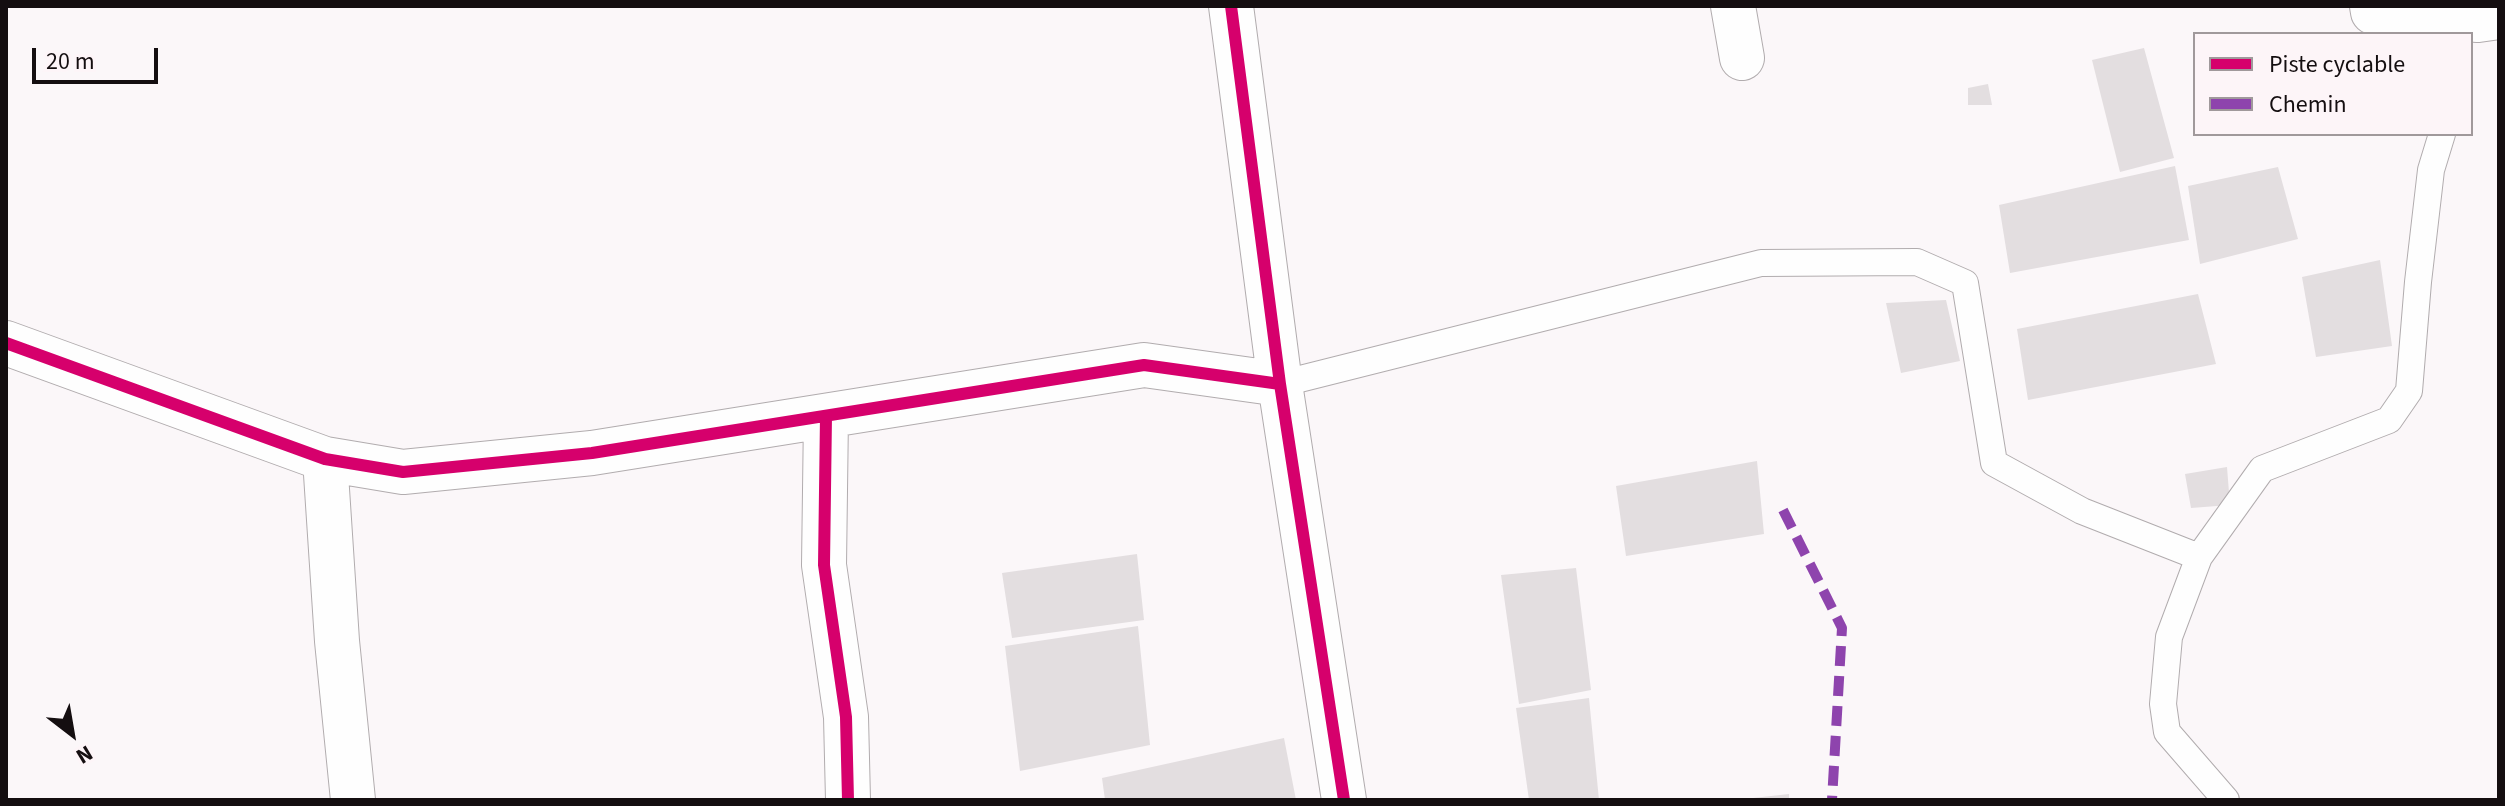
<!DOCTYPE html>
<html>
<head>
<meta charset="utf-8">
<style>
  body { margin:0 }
  #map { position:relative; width:2505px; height:806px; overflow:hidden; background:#fbf7f9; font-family:"Source Sans 3",sans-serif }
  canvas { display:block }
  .frame { position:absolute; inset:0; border:8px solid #140e10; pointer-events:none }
  .legend { position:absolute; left:2193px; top:32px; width:280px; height:104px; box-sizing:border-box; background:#fdf5f8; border:2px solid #a0999b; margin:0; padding:10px 14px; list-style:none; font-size:24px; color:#140e10 }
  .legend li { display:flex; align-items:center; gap:16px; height:40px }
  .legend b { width:40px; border:2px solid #a0999b }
  .north { position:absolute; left:32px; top:694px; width:80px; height:80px; -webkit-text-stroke:6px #fdf5f8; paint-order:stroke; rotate:149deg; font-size:22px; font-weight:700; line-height:32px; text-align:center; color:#140e10 }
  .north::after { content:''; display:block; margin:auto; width:28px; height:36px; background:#140e10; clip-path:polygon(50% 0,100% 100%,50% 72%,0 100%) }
  .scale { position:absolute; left:32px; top:48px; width:126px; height:36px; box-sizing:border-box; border:4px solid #140e10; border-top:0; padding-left:10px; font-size:24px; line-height:28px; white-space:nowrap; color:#140e10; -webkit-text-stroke:6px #fdf5f8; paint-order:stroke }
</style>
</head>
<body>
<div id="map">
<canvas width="2505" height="806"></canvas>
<div class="frame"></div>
<ul class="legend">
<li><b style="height:10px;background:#d6006c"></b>Piste cyclable</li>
<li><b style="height:10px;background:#8e44ad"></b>Chemin</li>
</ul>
<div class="north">N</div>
<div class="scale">20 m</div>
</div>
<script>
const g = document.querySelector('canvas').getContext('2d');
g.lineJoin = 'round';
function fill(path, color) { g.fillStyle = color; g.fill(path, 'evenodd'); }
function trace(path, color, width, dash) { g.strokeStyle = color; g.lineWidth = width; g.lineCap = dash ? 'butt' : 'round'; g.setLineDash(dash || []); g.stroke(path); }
const building = new Path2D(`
  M2144,48L2174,158L2120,172L2092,60Z
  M1988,84L1992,105H1968V88Z
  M2175,166L2189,240L2010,273L1999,205Z
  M2278,167L2298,239L2200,264L2188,186Z
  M2380,260L2392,346L2316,357L2302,277Z
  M2198,294L2216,364L2028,400L2017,329Z
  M1946,300L1960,361L1901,373L1886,303Z
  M1757,461L1764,534L1626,556L1616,486Z
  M2227,467L2230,505L2191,508L2185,474Z
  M1137,554L1144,620L1012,638L1002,573Z
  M1576,568L1591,690L1519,704L1501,575Z
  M1138,626L1150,745L1020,771L1005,646Z
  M1589,698L1599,800H1529L1516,708Z
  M1284,738L1296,800H1105L1102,778Z
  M1789,794V800H1753V798Z`);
const service = new Path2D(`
  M1280,384L1761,263L1917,262L1965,283L1994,463L2082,511L2199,557
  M2226,800L2167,732L2163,704L2169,637L2199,557L2262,469L2389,420L2409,391L2418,282L2431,170L2442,134`);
const minor = new Path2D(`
  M1231,6L1280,384L1344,800
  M1733,6L1742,58
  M2372,6L2373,12L2478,20L2499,17
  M6,343L325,459L403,472L592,453L1144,365L1280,384
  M826,416L824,565L846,717L848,800
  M325,459L337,641L353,800`);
const quiet = new Path2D(`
  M1783,510L1842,628L1832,800`);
const cycleway = new Path2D(`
  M1231,6L1280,384L1344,800
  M6,343L325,459L403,472L592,453L1144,365L1280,384
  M826,416L824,565L846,717L848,800`);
fill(building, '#e3dee0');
trace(service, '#b1acae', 28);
trace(minor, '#b1acae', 46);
trace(service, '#fefefe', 26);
trace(minor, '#fefefe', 44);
trace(quiet, '#8e44ad', 10, [20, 10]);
trace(cycleway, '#d6006c', 12);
</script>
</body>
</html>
